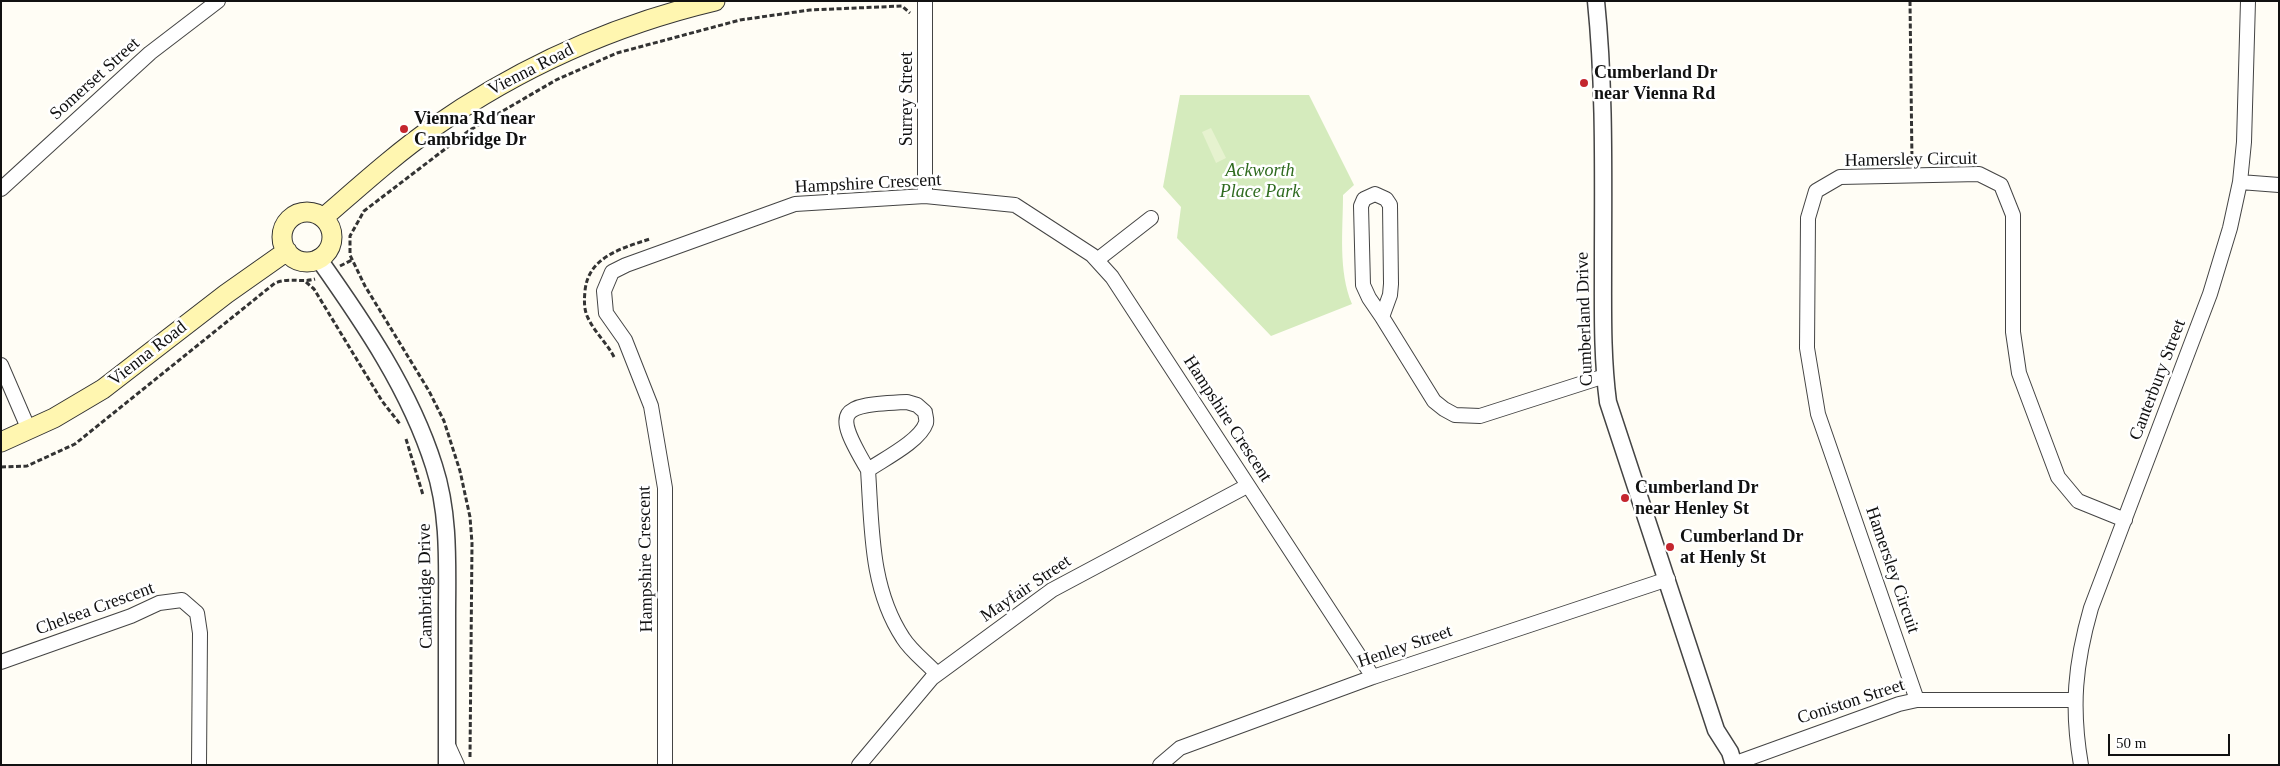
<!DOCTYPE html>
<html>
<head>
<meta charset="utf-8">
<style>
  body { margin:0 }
  #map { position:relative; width:2280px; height:766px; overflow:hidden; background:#fffdf5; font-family:"Times New Roman",serif }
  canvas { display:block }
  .frame { position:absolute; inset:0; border:2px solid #111; pointer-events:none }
  .scale { position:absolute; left:2108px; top:734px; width:122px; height:22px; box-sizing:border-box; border:2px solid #111; border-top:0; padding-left:6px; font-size:15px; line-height:18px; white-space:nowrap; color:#111; -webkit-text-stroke:4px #fff; paint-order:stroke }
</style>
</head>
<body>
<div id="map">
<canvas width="2280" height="766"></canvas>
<div class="frame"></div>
<div class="scale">50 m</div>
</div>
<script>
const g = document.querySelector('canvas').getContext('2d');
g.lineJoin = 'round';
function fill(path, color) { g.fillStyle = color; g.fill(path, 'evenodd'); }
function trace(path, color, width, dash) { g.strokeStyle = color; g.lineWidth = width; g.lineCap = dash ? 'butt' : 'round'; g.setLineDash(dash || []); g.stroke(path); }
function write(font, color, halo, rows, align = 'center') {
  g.font = font + ' "Times New Roman",serif'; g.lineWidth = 5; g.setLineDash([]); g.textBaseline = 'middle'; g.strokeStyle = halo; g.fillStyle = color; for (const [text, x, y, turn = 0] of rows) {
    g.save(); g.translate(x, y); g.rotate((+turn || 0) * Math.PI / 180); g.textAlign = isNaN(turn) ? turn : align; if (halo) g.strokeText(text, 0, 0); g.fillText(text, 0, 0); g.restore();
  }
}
const green = new Path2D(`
  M1180,95H1309L1354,185L1343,195C1343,230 1338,271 1352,304L1271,336L1177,238L1181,207L1163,187Z`);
const pitch = new Path2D(`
  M1211,128L1226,158L1216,163L1202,132Z`);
const path = new Path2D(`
  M1910,1L1912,162
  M340,266L352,260
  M306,282L314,289L382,401L400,424
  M614,357C607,343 595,333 588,318C584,310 584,301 585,291C588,257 622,248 650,239
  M406,439L423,495
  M1,467L27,466L75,444L275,283C291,277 301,283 315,279
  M470,757L472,543L470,517L460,471L444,421L429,391L365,286L350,255V236L364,211L470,130L556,80L617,53L740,20L810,10L902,6L910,13`);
const minor = new Path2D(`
  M925,1V196
  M2240,182L2279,185
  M1,189L150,53L218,1
  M1375,194L1386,199L1390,205L1391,284L1390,295L1382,317L1369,298L1363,285L1361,206L1364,199Z
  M1097,260L1151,218
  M1382,317L1434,401L1444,409L1455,415L1480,416L1605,376
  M1,365L29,430
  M907,402L917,405L925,412C925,415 927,419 926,423C920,441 884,459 868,470C832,409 838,405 907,402Z
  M868,470C872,527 870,588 903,638C911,651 926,662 937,674
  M1,662L131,616L159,603L182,600L197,613L200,633L199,765
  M1917,700L1818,414L1807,348L1808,218L1816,191L1840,177L1979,174L2001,185L2013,215V332L2019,373L2058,477L2078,501L2125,520
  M447,743L457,765
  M1733,764L1899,704L1917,700H2075
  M665,765V488L651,406L625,340L606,313L604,291L612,272L626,265L795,204L925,196L1015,205L1092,255L1112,277L1373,677
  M859,765L932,678L1052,590L1247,486
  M1160,765L1180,748L1373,677L1668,579
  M2081,765C2071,707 2075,664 2091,608L2210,294L2230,228L2240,182L2244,142L2248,1`);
const tertiary = new Path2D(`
  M1596,1C1605,89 1603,178 1603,266C1603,311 1602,357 1608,402L1716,730L1730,752L1734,765
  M318,258C364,323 410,390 434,466C450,515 447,567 447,617C447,666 447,715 447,765`);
const secondary = new Path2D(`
  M282 237a25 25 0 1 1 50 0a25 25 0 1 1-50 0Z
  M323,218C359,187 395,154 434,127C520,67 614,25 715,1
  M1,442L54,418L103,389L226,294L287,251`);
const markers = [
  [1584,83,5,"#c4262e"],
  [404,129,5,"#c4262e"],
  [1625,498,5,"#c4262e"],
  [1670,547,5,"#c4262e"]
];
const streetNames = [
  ["Vienna Road",531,70,-27],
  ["Somerset Street",95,79,-42],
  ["Surrey Street",907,99,-90],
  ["Hamersley Circuit",1911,160,-1],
  ["Hampshire Crescent",868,184,-3],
  ["Cumberland Drive",1585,319,-92],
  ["Vienna Road",148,354,-38],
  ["Canterbury Street",2158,380,-69],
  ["Hampshire Crescent",1227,419,57],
  ["Hampshire Crescent",646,559,-91],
  ["Hamersley Circuit",1892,570,71],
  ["Cambridge Drive",426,586,-91],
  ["Mayfair Street",1026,589,-34],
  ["Chelsea Crescent",95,609,-20],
  ["Henley Street",1405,647,-19],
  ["Coniston Street",1851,702,-18]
];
const poiNames = [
  ["Cumberland Dr",1594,73],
  ["near Vienna Rd",1594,94],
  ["Vienna Rd near",414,119],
  ["Cambridge Dr",414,140],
  ["Cumberland Dr",1635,488],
  ["near Henley St",1635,509],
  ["Cumberland Dr",1680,537],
  ["at Henly St",1680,558]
];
const parkNames = [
  ["Ackworth",1260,171],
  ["Place Park",1260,192]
];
fill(green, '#d5ebbd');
fill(pitch, '#e6f2cf');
trace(minor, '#444', 16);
trace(tertiary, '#444', 19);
trace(secondary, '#333', 21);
trace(path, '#333', 3, [5, 2.5]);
trace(minor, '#fff', 14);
trace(tertiary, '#fff', 16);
trace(secondary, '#fff6b0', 19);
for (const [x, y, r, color] of markers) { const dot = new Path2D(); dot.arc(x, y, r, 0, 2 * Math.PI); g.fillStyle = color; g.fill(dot); trace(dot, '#fff', 2); }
write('18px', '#111', '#fff', streetNames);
write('bold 18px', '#111', '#fff', poiNames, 'left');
write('italic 18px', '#2f6b1f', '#fff', parkNames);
</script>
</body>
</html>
